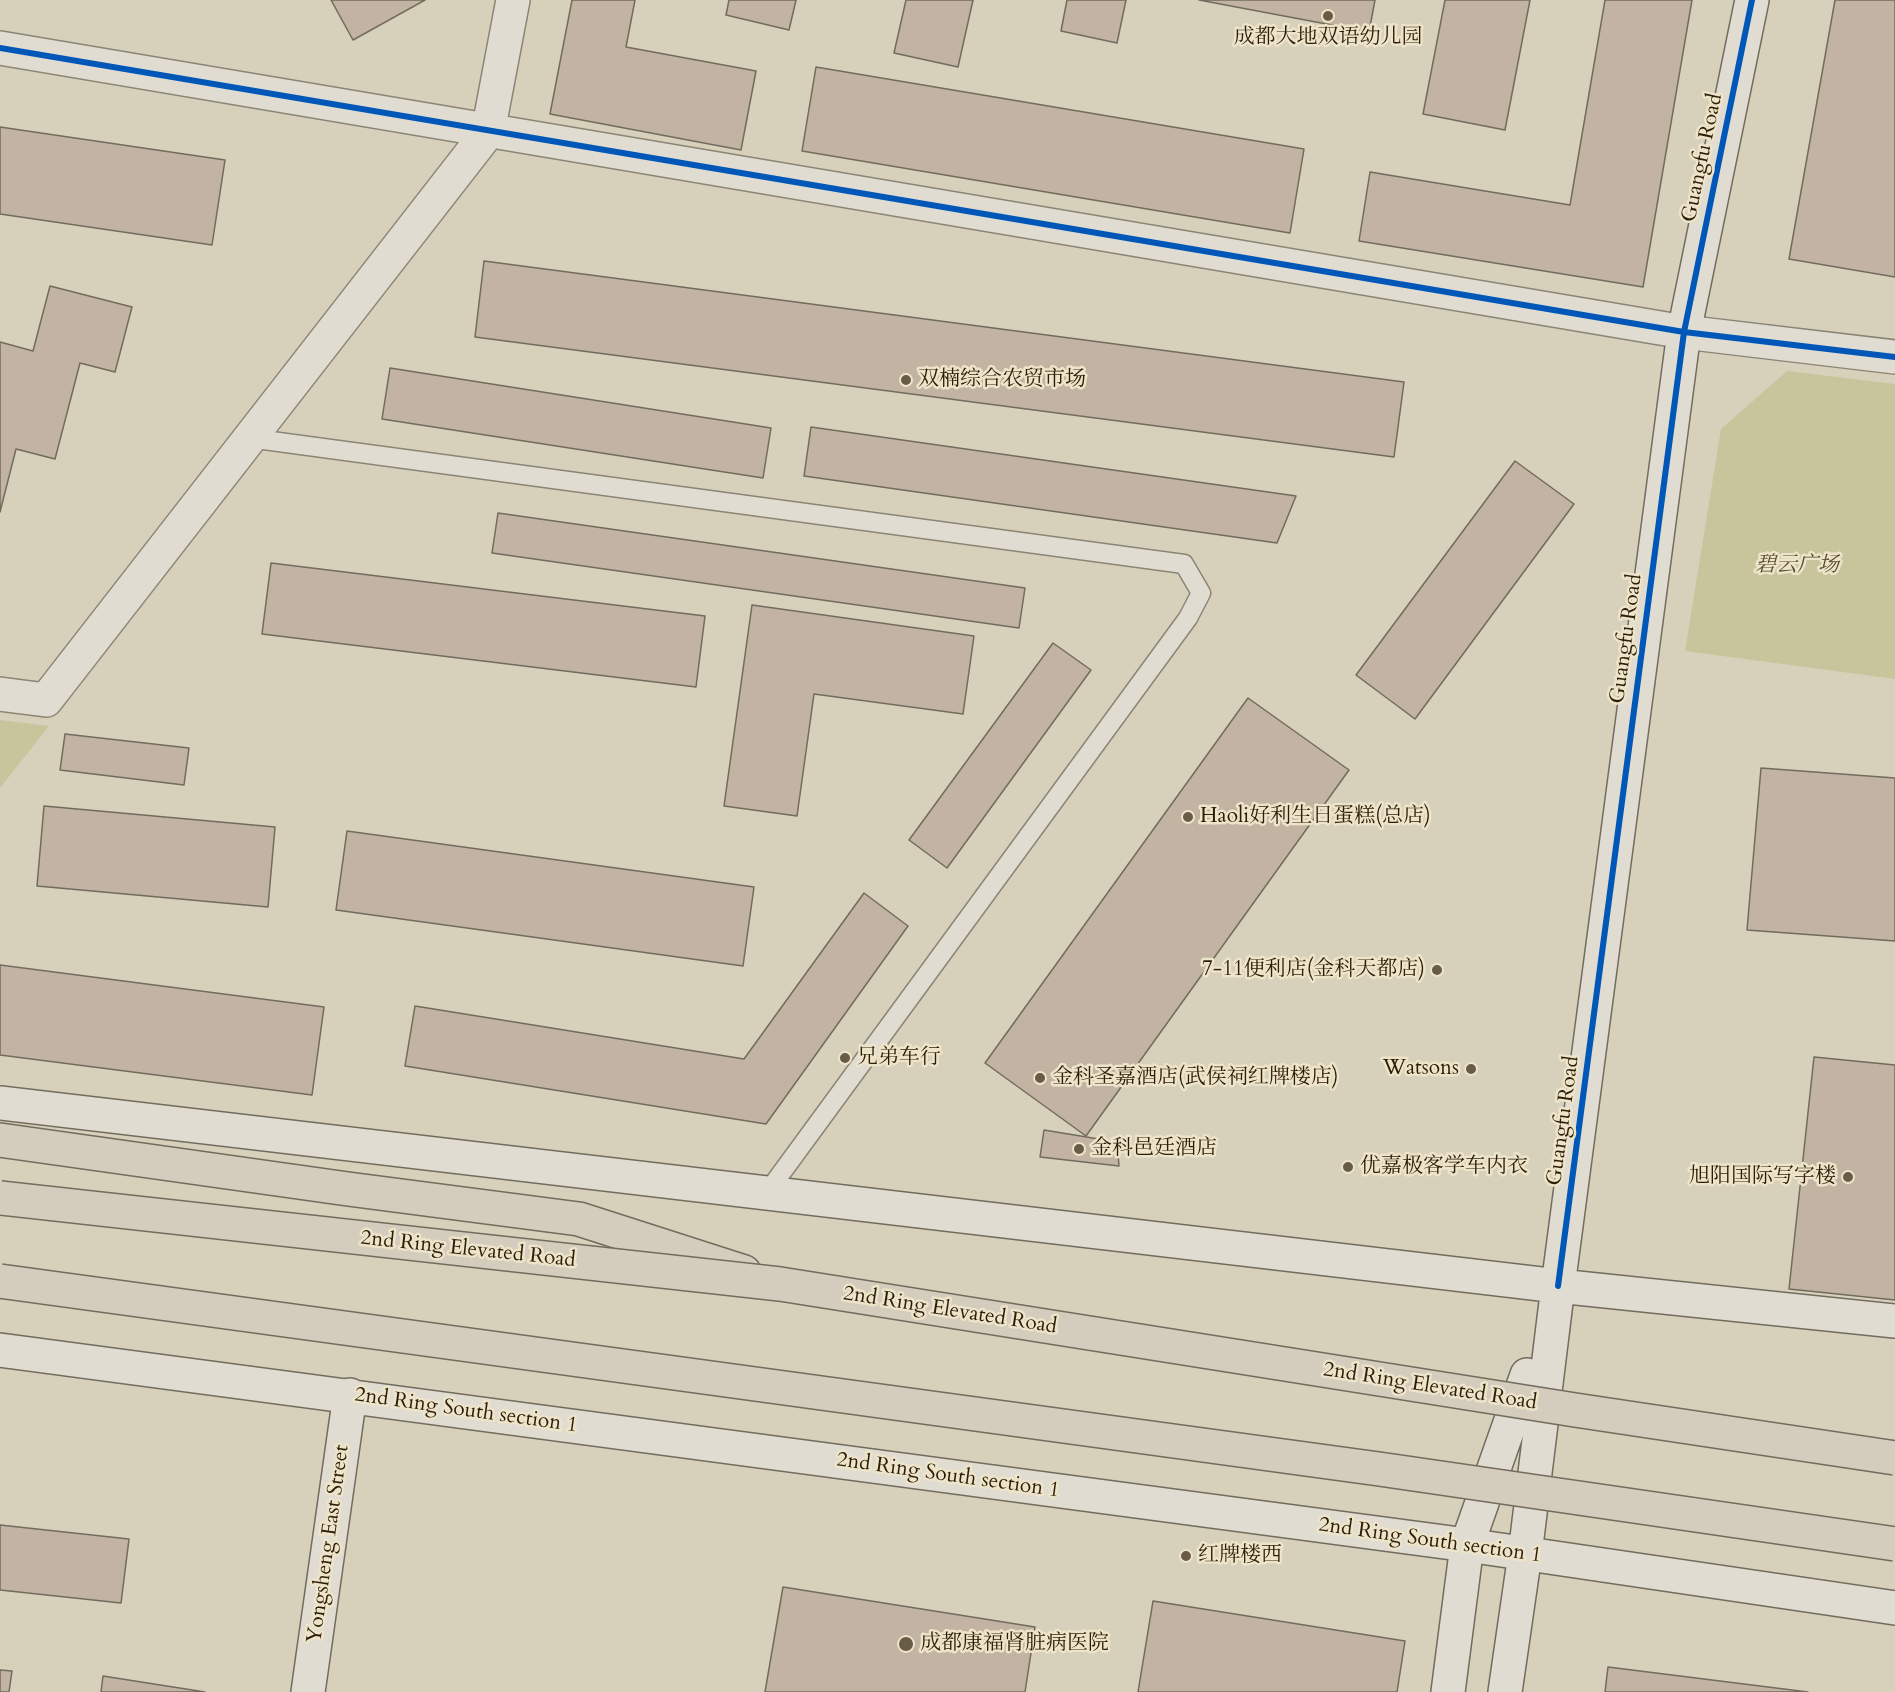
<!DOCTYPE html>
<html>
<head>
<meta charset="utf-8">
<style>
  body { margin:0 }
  canvas { display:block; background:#d7d0ba }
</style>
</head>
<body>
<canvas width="1895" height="1692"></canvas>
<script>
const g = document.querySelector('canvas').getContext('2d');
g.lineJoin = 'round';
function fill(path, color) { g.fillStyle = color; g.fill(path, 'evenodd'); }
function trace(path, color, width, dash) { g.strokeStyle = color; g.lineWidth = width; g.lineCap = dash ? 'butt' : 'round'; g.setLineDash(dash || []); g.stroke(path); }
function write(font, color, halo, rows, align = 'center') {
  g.font = font + ' Cardo,"Noto Serif SC",serif'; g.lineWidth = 5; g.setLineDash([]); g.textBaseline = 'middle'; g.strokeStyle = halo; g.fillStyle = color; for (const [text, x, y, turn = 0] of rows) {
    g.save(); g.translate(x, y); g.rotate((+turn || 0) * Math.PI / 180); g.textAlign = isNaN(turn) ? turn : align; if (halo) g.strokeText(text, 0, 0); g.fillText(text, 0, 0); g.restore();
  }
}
const green = new Path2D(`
  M1787,371L1895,384V679L1685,651L1721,429Z
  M0,720L49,726L0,788Z`);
const building = new Path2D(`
  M331,0H425L353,40Z
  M572,0H635L626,47L756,71L741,150L550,114Z
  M729,0H796L789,30L726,15Z
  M906,0H973L958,67L894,53Z
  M1067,0H1126L1117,43L1061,31Z
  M1199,0H1375L1369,32Z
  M1445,0H1530L1505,130L1423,114Z
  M1605,0H1692L1643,287L1359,241L1370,172L1570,205Z
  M1835,0H1895V277L1789,259Z
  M816,67L1304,149L1290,233L802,151Z
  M0,127L225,160L212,245L0,214Z
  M484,261L1404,382L1394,457L475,337Z
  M50,286L132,307L115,372L80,363L55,459L16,449L0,512V342L33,351Z
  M390,368L771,428L763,478L382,419Z
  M811,427L1296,496L1277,543L804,476Z
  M1515,461L1574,504L1415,719L1356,675Z
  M498,513L1025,588L1019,628L492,553Z
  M271,563L705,616L696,687L262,634Z
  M752,605L974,636L963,714L814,694L797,816L724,806Z
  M1053,643L1091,670L947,868L909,840Z
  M1248,698L1349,770L1086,1136L985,1063Z
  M65,734L189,748L184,785L60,770Z
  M1761,768L1895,778V941L1747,930Z
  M44,806L275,827L268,907L37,886Z
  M347,831L754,887L743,966L336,910Z
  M864,893L908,926L766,1124L405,1066L415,1006L744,1059Z
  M0,965L324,1007L312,1095L0,1055Z
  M1814,1057L1895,1065V1300L1789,1289Z
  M1044,1130L1117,1142L1119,1166L1040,1157Z
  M0,1525L129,1539L121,1603L0,1590Z
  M783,1587L1035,1627L1025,1692H765Z
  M1153,1601L1405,1641L1397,1692H1138Z
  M1608,1667L1808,1692H1605Z
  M0,1670L12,1671L9,1692H0Z
  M103,1676L205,1692H101Z`);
const lane = new Path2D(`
  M249,438L1184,564L1201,593L1188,618L766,1194`);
const street = new Path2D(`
  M0,48L1684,332L1895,357
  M0,694L46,700L488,132L513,0`);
const secondary = new Path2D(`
  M0,1103L1558,1286L1895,1321
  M0,1350L1467,1545L1895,1608
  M308,1692L350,1395
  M1448,1692L1467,1545L1527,1375
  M1505,1692L1525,1554L1558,1286L1684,332L1752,0`);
const highway = new Path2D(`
  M0,1140L348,1189L579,1219L744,1272`);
const highwayBridge = new Path2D(`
  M0,1198L780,1284L1575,1410L1895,1458
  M0,1281L1379,1469L1895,1544`);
const cycleway = new Path2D(`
  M0,48L1684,332L1895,357
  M1558,1286L1684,332L1752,0`);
const markers = [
  [1328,16,6,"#685c46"],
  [906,380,6,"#685c46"],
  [1188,817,6,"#685c46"],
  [1437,970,6,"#685c46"],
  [845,1058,6,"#685c46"],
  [1471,1069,6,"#685c46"],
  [1040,1078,6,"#685c46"],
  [1079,1149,6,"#685c46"],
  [1348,1167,6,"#685c46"],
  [1848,1177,6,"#685c46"],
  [1186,1556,6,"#685c46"],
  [906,1644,8,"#685c46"]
];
const poiNames = [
  ["成都大地双语幼儿园",1328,38,"center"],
  ["双楠综合农贸市场",918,380],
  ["Haoli好利生日蛋糕(总店)",1200,817],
  ["7-11便利店(金科天都店)",1425,970,"right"],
  ["兄弟车行",857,1058],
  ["Watsons",1459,1069,"right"],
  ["金科圣嘉酒店(武侯祠红牌楼店)",1052,1078],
  ["金科邑廷酒店",1091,1149],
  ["优嘉极客学车内衣",1360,1167],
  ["旭阳国际写字楼",1836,1177,"right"],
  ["红牌楼西",1198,1556],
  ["成都康福肾脏病医院",920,1644]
];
const streetNames = [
  ["Guangfu Road",1703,158,-78],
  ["Guangfu Road",1627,639,-82],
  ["Guangfu Road",1564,1121,-82],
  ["2nd Ring Elevated Road",468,1250,6],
  ["2nd Ring Elevated Road",950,1311,9],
  ["2nd Ring Elevated Road",1430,1387,9],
  ["2nd Ring South section 1",466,1411,8],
  ["2nd Ring South section 1",948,1476,8],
  ["2nd Ring South section 1",1430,1541,8],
  ["Yongsheng East Street",329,1544,-82]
];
const parkNames = [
  ["碧云广场",1797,566]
];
fill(green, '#c8c59d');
fill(building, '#c2b3a3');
trace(building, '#726c5e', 1.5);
trace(lane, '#8b8576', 21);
trace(street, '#8b8576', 36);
trace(secondary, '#726c5e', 36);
trace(highway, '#726c5e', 36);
trace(lane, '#e0dcd1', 18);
trace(street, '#e0dcd1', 33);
trace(secondary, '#e0dcd1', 33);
trace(highway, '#d4cdbd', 33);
trace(highwayBridge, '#726c5e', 36, []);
trace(highwayBridge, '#d4cdbd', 33);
trace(cycleway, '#0057b8', 6);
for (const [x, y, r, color] of markers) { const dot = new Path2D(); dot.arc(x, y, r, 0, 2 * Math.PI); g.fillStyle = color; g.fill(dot); trace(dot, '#ede4ca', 2); }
write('21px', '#2c1d07', '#ede4ca', poiNames, 'left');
write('21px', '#2c1d07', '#ede4ca', streetNames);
write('italic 21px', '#574d2d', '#ede4ca', parkNames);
</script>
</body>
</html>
